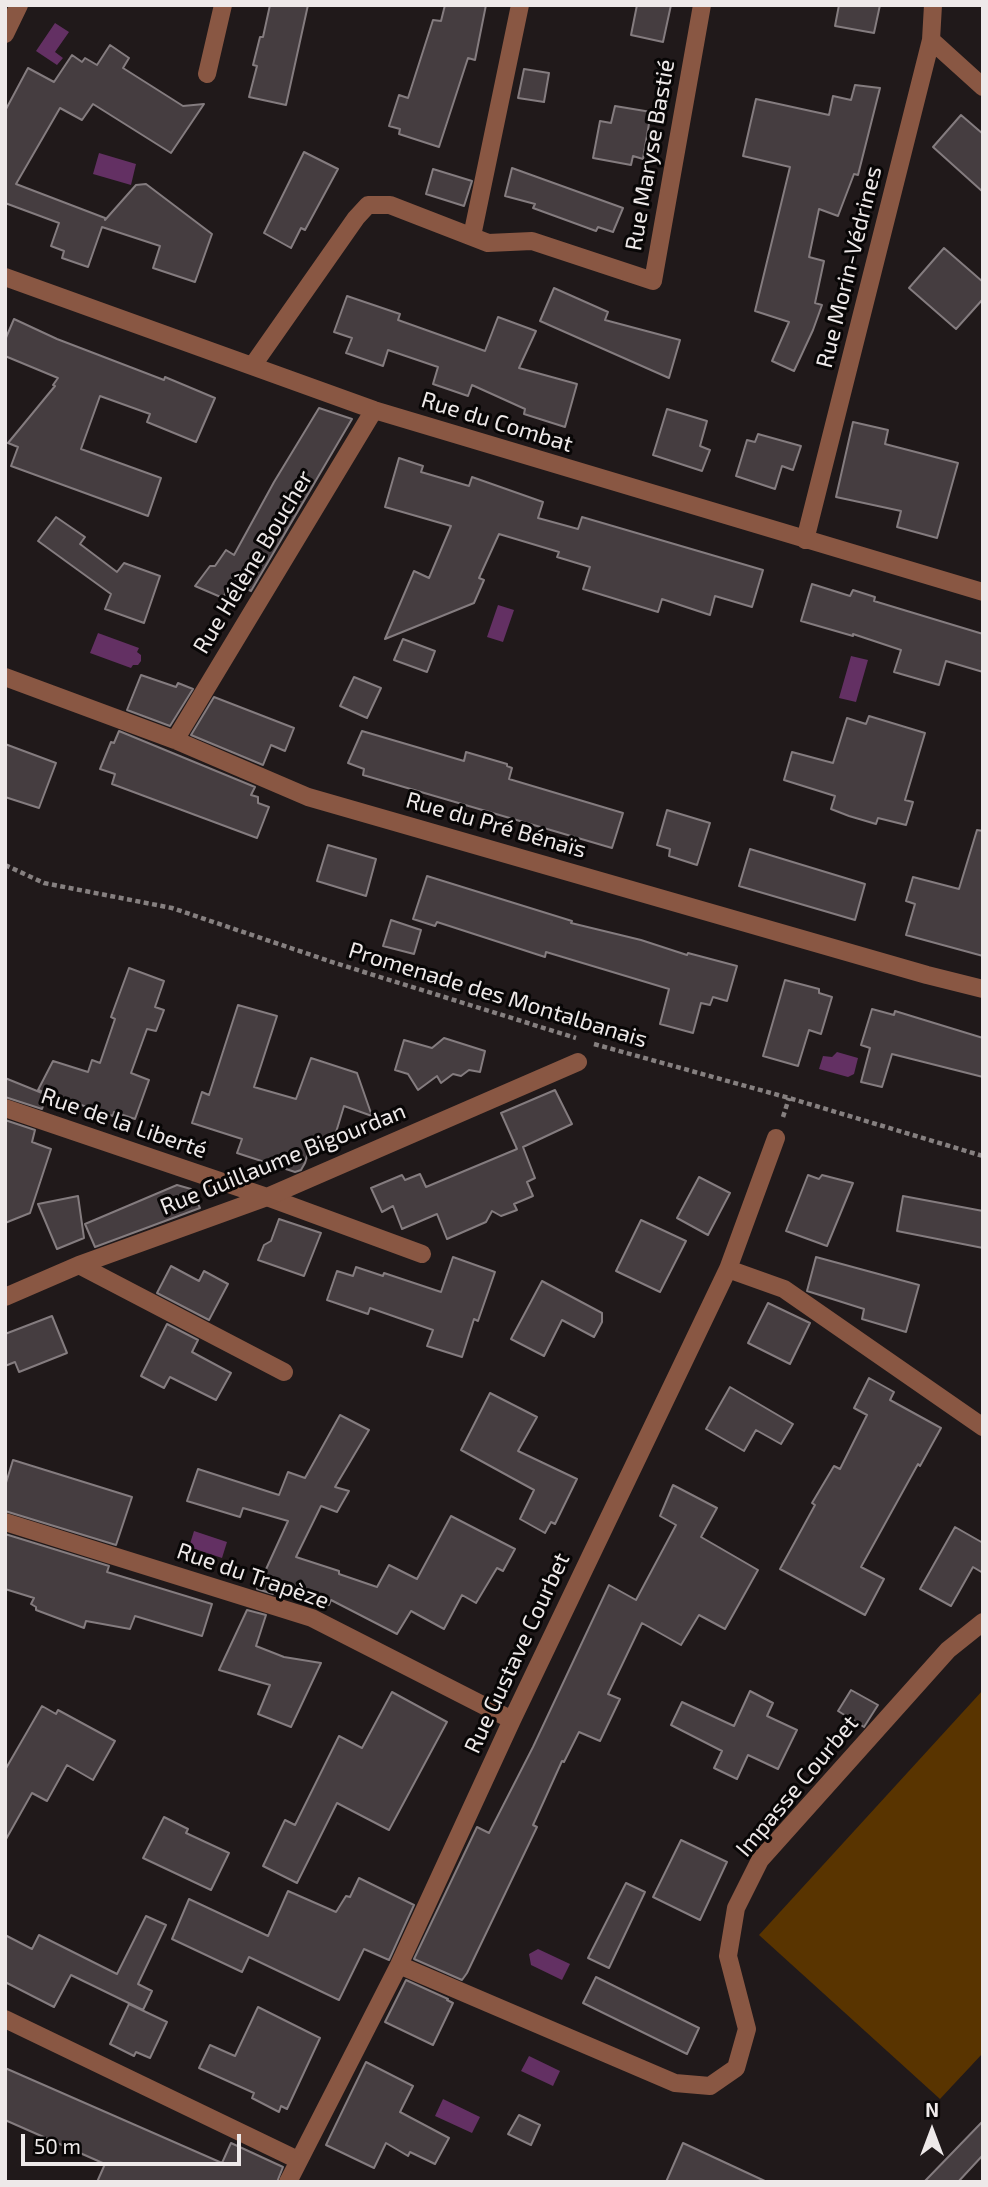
<!DOCTYPE html>
<html>
<head>
<meta charset="utf-8">
<style>
  body { margin:0 }
  #map { position:relative; width:988px; height:2187px; overflow:hidden; background:#20191a; font-family:"Exo 2",sans-serif }
  canvas { display:block }
  .frame { position:absolute; inset:0; border:7px solid #eee9e9; pointer-events:none }
  .north { position:absolute; left:897px; top:2096px; width:70px; height:70px; -webkit-text-stroke:5px #080606; paint-order:stroke; rotate:0deg; font-size:19px; font-weight:700; line-height:28px; text-align:center; color:#eee9e9 }
  .north::after { content:''; display:block; margin:auto; width:24px; height:32px; background:#eee9e9; clip-path:polygon(50% 0,100% 100%,50% 72%,0 100%) }
  .scale { position:absolute; left:21px; top:2134px; width:220px; height:32px; box-sizing:border-box; border:4px solid #eee9e9; border-top:0; padding-left:9px; font-size:21px; line-height:24px; white-space:nowrap; color:#eee9e9; -webkit-text-stroke:5px #080606; paint-order:stroke }
</style>
</head>
<body>
<div id="map">
<canvas width="988" height="2187"></canvas>
<div class="frame"></div>
<div class="north">N</div>
<div class="scale">50 m</div>
</div>
<script>
const g = document.querySelector('canvas').getContext('2d');
g.lineJoin = 'round';
function fill(path, color) { g.fillStyle = color; g.fill(path, 'evenodd'); }
function trace(path, color, width, dash) { g.strokeStyle = color; g.lineWidth = width; g.lineCap = dash ? 'butt' : 'round'; g.setLineDash(dash || []); g.stroke(path); }
function write(font, color, halo, rows, align = 'center') {
  g.font = font + ' "Exo 2",sans-serif'; g.lineWidth = 6; g.setLineDash([]); g.textBaseline = 'middle'; g.strokeStyle = halo; g.fillStyle = color; for (const [text, x, y, turn = 0] of rows) {
    g.save(); g.translate(x, y); g.rotate((+turn || 0) * Math.PI / 180); g.textAlign = isNaN(turn) ? turn : align; if (halo) g.strokeText(text, 0, 0); g.fillText(text, 0, 0); g.restore();
  }
}
const green = new Path2D(`
  M983,1690V2053L940,2099L759,1935Z`);
const water = new Path2D(`
  M55,23L69,32L55,52L63,58L57,65L36,51Z
  M99,153L136,164L131,185L93,174Z
  M498,605L514,610L503,642L487,637Z
  M98,633L139,648L137,652L141,655V661L138,665H133L131,668L90,653Z
  M851,656L868,660L856,702L839,698Z
  M837,1052L858,1058L854,1074L848,1077L819,1069L823,1056L832,1057Z
  M194,1531L227,1542L222,1558L189,1547Z
  M538,1949L570,1964L562,1980L531,1965L529,1954Z
  M529,2056L560,2071L553,2086L521,2071Z
  M443,2099L480,2117L472,2133L435,2116Z`);
const building = new Path2D(`
  M270,5H308L286,105L249,97L257,66L253,65L260,37H263Z
  M445,5H486L475,60L468,58L439,147L399,134L400,129L389,126L399,95L408,98L433,20L441,21Z
  M637,5H671L663,42L631,35Z
  M839,5H880L874,33L835,26Z
  M110,45L129,58L123,68L183,106L204,104L171,153L93,104L82,120L60,108L16,184L105,218V220L136,185L146,184L212,234L195,282L153,268L160,246L102,227L88,267L62,258L64,251L51,246L59,223L5,203V111L28,68L54,82L72,55L82,62L85,58L97,65Z
  M524,69L549,73L544,102L518,98Z
  M855,85L880,88L858,175L854,174L838,216L819,209L809,257L824,261L815,303L822,305L813,330L794,371L772,361L789,322L755,311L790,167L743,156L756,99L829,115L833,96L851,100Z
  M615,106L651,112L643,159L633,156L631,165L593,158L600,121L611,123Z
  M961,115L983,134V192L933,147Z
  M304,152L338,169L305,230L301,228L291,248L264,233Z
  M512,168L623,208L613,232L598,227L596,231L533,208L535,204L505,196Z
  M433,169L472,181L464,206L426,194Z
  M944,248L983,282V299L956,329L909,288Z
  M554,288L608,312L605,320L680,340L669,378L540,321Z
  M347,296L400,314L398,320L485,351L498,317L536,331L519,368L577,384L565,427L524,414L525,409L472,385L468,396L433,384L438,367L388,350L383,366L346,353L352,338L334,332Z
  M14,319L57,339L164,380L165,377L215,398L196,442L147,422L150,414L100,396L81,449L161,478L148,516L11,466L18,447L8,443L55,386L53,385L58,378L5,356V340Z
  M319,408L352,419L251,591L231,582L223,598L195,586L210,566H215L226,550L234,555L274,482Z
  M667,409L707,421L700,446L710,450L702,471L653,455Z
  M853,422L888,430L885,444L958,463L937,538L897,527L901,511L836,497Z
  M758,434L801,446L793,470L782,466L775,489L736,476L747,440L755,442Z
  M399,458L423,466L421,472L469,486L472,477L543,502L538,518L578,529L582,517L763,570L752,607L715,596L710,615L662,599L658,612L583,589L590,567L557,557L559,552L499,534L479,578L484,580L474,603L385,639L414,571L429,578L451,526L385,507Z
  M56,517L85,537L80,544L117,572L124,563L160,576L144,623L105,609L111,594L38,541Z
  M812,584L850,596L853,590L875,597L874,601L983,634V672L946,661L939,685L894,672L901,650L853,634V636L801,621Z
  M403,639L435,651L427,672L394,660Z
  M141,675L176,687L178,683L193,689L170,726L127,710Z
  M354,677L381,688L367,718L340,706Z
  M214,697L294,728L285,751L271,745L263,765L191,735Z
  M869,716L925,733L905,800L913,802L906,825L878,818L876,824L849,816L831,809L835,796L784,780L792,752L833,763L847,718L866,724Z
  M119,731L255,787L251,795L258,797V803L269,807L257,838L112,784L115,774L100,769L111,742L114,743Z
  M362,731L464,761L466,752L507,764V766L512,768L509,779L623,813L612,848L363,775L364,769L348,763Z
  M5,744L56,763L39,808L5,797Z
  M667,810L710,823L697,865L669,856L670,849L657,845Z
  M977,830L983,831V956L906,935L915,904L906,901L913,877L959,889Z
  M328,845L376,859L366,896L317,881Z
  M750,849L865,884L855,920L739,886Z
  M427,876L572,921L571,923L641,940L687,955L688,953L737,966L727,1001L713,997L710,1005L701,1003L693,1033L660,1024L669,989L546,952L545,957L437,922L435,926L413,919Z
  M391,920L421,930L414,954L383,946Z
  M129,968L164,981L155,1007L164,1010L156,1031L147,1029L131,1073L149,1080L135,1119L114,1112L113,1116L38,1090L53,1061L88,1072L92,1060L100,1063L115,1019L111,1017Z
  M785,980L819,989V993L832,997L821,1034L809,1030L798,1066L763,1056Z
  M238,1005L277,1016L254,1087L296,1099L311,1058L357,1073L372,1116L344,1106L330,1152L310,1146L305,1163L301,1170L295,1172L237,1153L242,1139L192,1123L202,1092L209,1095Z
  M872,1009L894,1015L895,1011L983,1038V1077L892,1054L882,1087L861,1082L870,1048L861,1045Z
  M444,1038L485,1051L480,1072L469,1070L461,1076L453,1074L441,1083L437,1076L418,1090L408,1074L395,1070L404,1040L432,1048Z
  M5,1078L47,1095L42,1109L5,1097Z
  M555,1090L572,1124L523,1147L535,1178L527,1182L533,1196L514,1204L517,1210L501,1216L492,1211L486,1222L447,1239L437,1214L402,1229L393,1206L382,1212L371,1188L402,1175L405,1180L420,1174L426,1187L517,1149L501,1113Z
  M5,1120L35,1130L32,1142L51,1149L30,1213L5,1223Z
  M808,1175L819,1179L822,1175L853,1183L827,1246L786,1231Z
  M699,1177L730,1193L708,1235L677,1218Z
  M177,1185L191,1189L200,1208L95,1247L85,1224Z
  M78,1196L84,1238L57,1249L38,1204Z
  M903,1196L983,1211V1248L897,1231Z
  M279,1219L321,1233L304,1276L258,1260L264,1245L271,1241Z
  M641,1220L686,1241L660,1292L616,1271Z
  M453,1257L495,1272L478,1321L474,1319L462,1357L427,1346L433,1330L370,1308L368,1314L327,1300L337,1271L353,1276L356,1267L383,1276L384,1273L441,1292Z
  M816,1257L919,1285L906,1332L862,1319L864,1309L807,1291Z
  M171,1266L199,1281L204,1271L228,1284L209,1320L157,1293Z
  M542,1281L602,1313V1322L594,1337L562,1320L544,1356L511,1339Z
  M768,1303L810,1323L790,1364L748,1343Z
  M52,1316L67,1353L19,1372L15,1362L5,1366V1334Z
  M167,1324L198,1340L192,1352L231,1373L216,1400L170,1377L164,1388L141,1376Z
  M869,1378L894,1392L890,1400L941,1428L920,1466L918,1464L861,1567L884,1579L865,1615L780,1569L815,1505L812,1503L834,1466L840,1469L867,1415L854,1408Z
  M730,1387L793,1424L781,1444L756,1430L744,1451L706,1429Z
  M490,1393L537,1417L518,1451L577,1479L555,1524L551,1522L545,1533L520,1519L534,1490L461,1450Z
  M340,1415L369,1430L335,1487L349,1491L337,1512L321,1506L296,1557L339,1571V1574L377,1587L389,1565L417,1579L451,1516L515,1549L503,1571L497,1568L476,1603L462,1595L444,1629L411,1611L397,1634L331,1600L329,1605L275,1587L273,1594L257,1589L288,1521L243,1508L240,1517L187,1501L198,1469L279,1495L288,1472L305,1478Z
  M13,1460L132,1497L116,1545L5,1511V1486Z
  M673,1485L717,1508L701,1537L758,1570L725,1629L699,1615L681,1645L642,1623L608,1694L620,1699L600,1741L579,1732L564,1762L562,1761L533,1825L537,1827L467,1973L462,1980L414,1959L477,1827L489,1833L533,1747L609,1585L636,1600L676,1525L660,1516Z
  M955,1527L983,1543V1573L973,1567L951,1606L920,1589Z
  M5,1534L109,1566L107,1572L212,1604L202,1636L135,1616L130,1629L86,1621L84,1628L36,1610V1607L31,1604L34,1598L5,1589Z
  M247,1610L266,1615L256,1646L284,1657L321,1663L291,1727L258,1714L270,1685L219,1670Z
  M851,1690L878,1705L864,1727L838,1711Z
  M750,1691L773,1703L767,1716L797,1730L778,1769L748,1755L737,1779L714,1768L722,1751L671,1725L682,1702L734,1726Z
  M392,1692L447,1722L389,1830L337,1803L297,1883L263,1866L285,1820L295,1825L339,1736L362,1748Z
  M42,1706L56,1714L58,1710L115,1741L93,1780L67,1765L47,1801L32,1793L5,1841V1770Z
  M164,1817L188,1829L186,1833L229,1853L211,1890L143,1858Z
  M681,1840L727,1862L700,1920L653,1897Z
  M359,1878L414,1905L389,1960L364,1949L339,2000L249,1957L242,1972L172,1939L189,1899L268,1936L288,1891L336,1912L346,1896L350,1897Z
  M626,1883L645,1892L609,1968L588,1958Z
  M146,1916L166,1925L138,1984L152,1991L143,2010L71,1975L54,2007L5,1982V1935L32,1949L39,1935L117,1974Z
  M596,1977L699,2028L687,2054L583,2003Z
  M406,1980L448,1999L447,2000L453,2003L433,2045L385,2022Z
  M129,2004L167,2022L150,2058L136,2052L134,2056L110,2044Z
  M258,2007L320,2038L287,2109L281,2106L279,2112L252,2098L254,2093L199,2068L210,2045L235,2056Z
  M366,2062L413,2086L400,2112L449,2138L435,2164L410,2152L408,2156L386,2143L374,2168L326,2145Z
  M5,2068L222,2163L231,2143L283,2167L277,2182H97L105,2164L5,2120Z
  M519,2115L540,2125L531,2145L508,2134Z
  M983,2121V2155L958,2182H924Z
  M683,2143L767,2182H666Z`);
const path = new Path2D(`
  M5,865L44,883L172,908L335,963L576,1038
  M594,1044L789,1098L983,1156
  M783,1117L789,1098`);
const lane = new Path2D(`
  M267,1197L422,1254`);
const street = new Path2D(`
  M5,34L19,5
  M931,40L983,87
  M207,74L223,5
  M472,236L520,5
  M5,277L374,410L983,592
  M253,365L356,218L368,205H390L488,243L532,241L653,281L702,5
  M805,540L931,40L933,5
  M5,677L175,740L308,797L927,975L983,989
  M175,740L374,410
  M5,1108L267,1197
  M79,1265L284,1372
  M728,1269L784,1289L983,1427
  M5,1297L79,1265L267,1197L578,1062
  M5,1522L312,1618L512,1720
  M399,1965L675,2083L710,2086L736,2068L747,2029L728,1956L736,1908L760,1860L948,1650L983,1622
  M5,2019L298,2160
  M288,2182L399,1965L512,1720L728,1269L776,1138`);
const streetNames = [
  ["Rue Maryse Bastié",650,155,-80],
  ["Rue Morin-Védrines",849,267,-76],
  ["Rue du Combat",497,422,17],
  ["Rue Hélène Boucher",253,562,-59],
  ["Rue du Pré Bénaïs",496,825,16],
  ["Promenade des Montalbanais",498,995,17],
  ["Rue de la Liberté",124,1123,19],
  ["Rue Guillaume Bigourdan",283,1159,-22],
  ["Rue du Trapèze",253,1576,19],
  ["Rue Gustave Courbet",517,1653,-65],
  ["Impasse Courbet",797,1786,-50]
];
fill(green, '#593400');
fill(water, '#633063');
fill(building, '#453d40');
trace(building, '#847c7f', 2);
trace(path, '#868080', 4.5, [5, 3.5]);
trace(lane, '#895743', 18);
trace(street, '#895743', 18);
write('23px', '#eee9e9', '#080606', streetNames);
</script>
</body>
</html>
